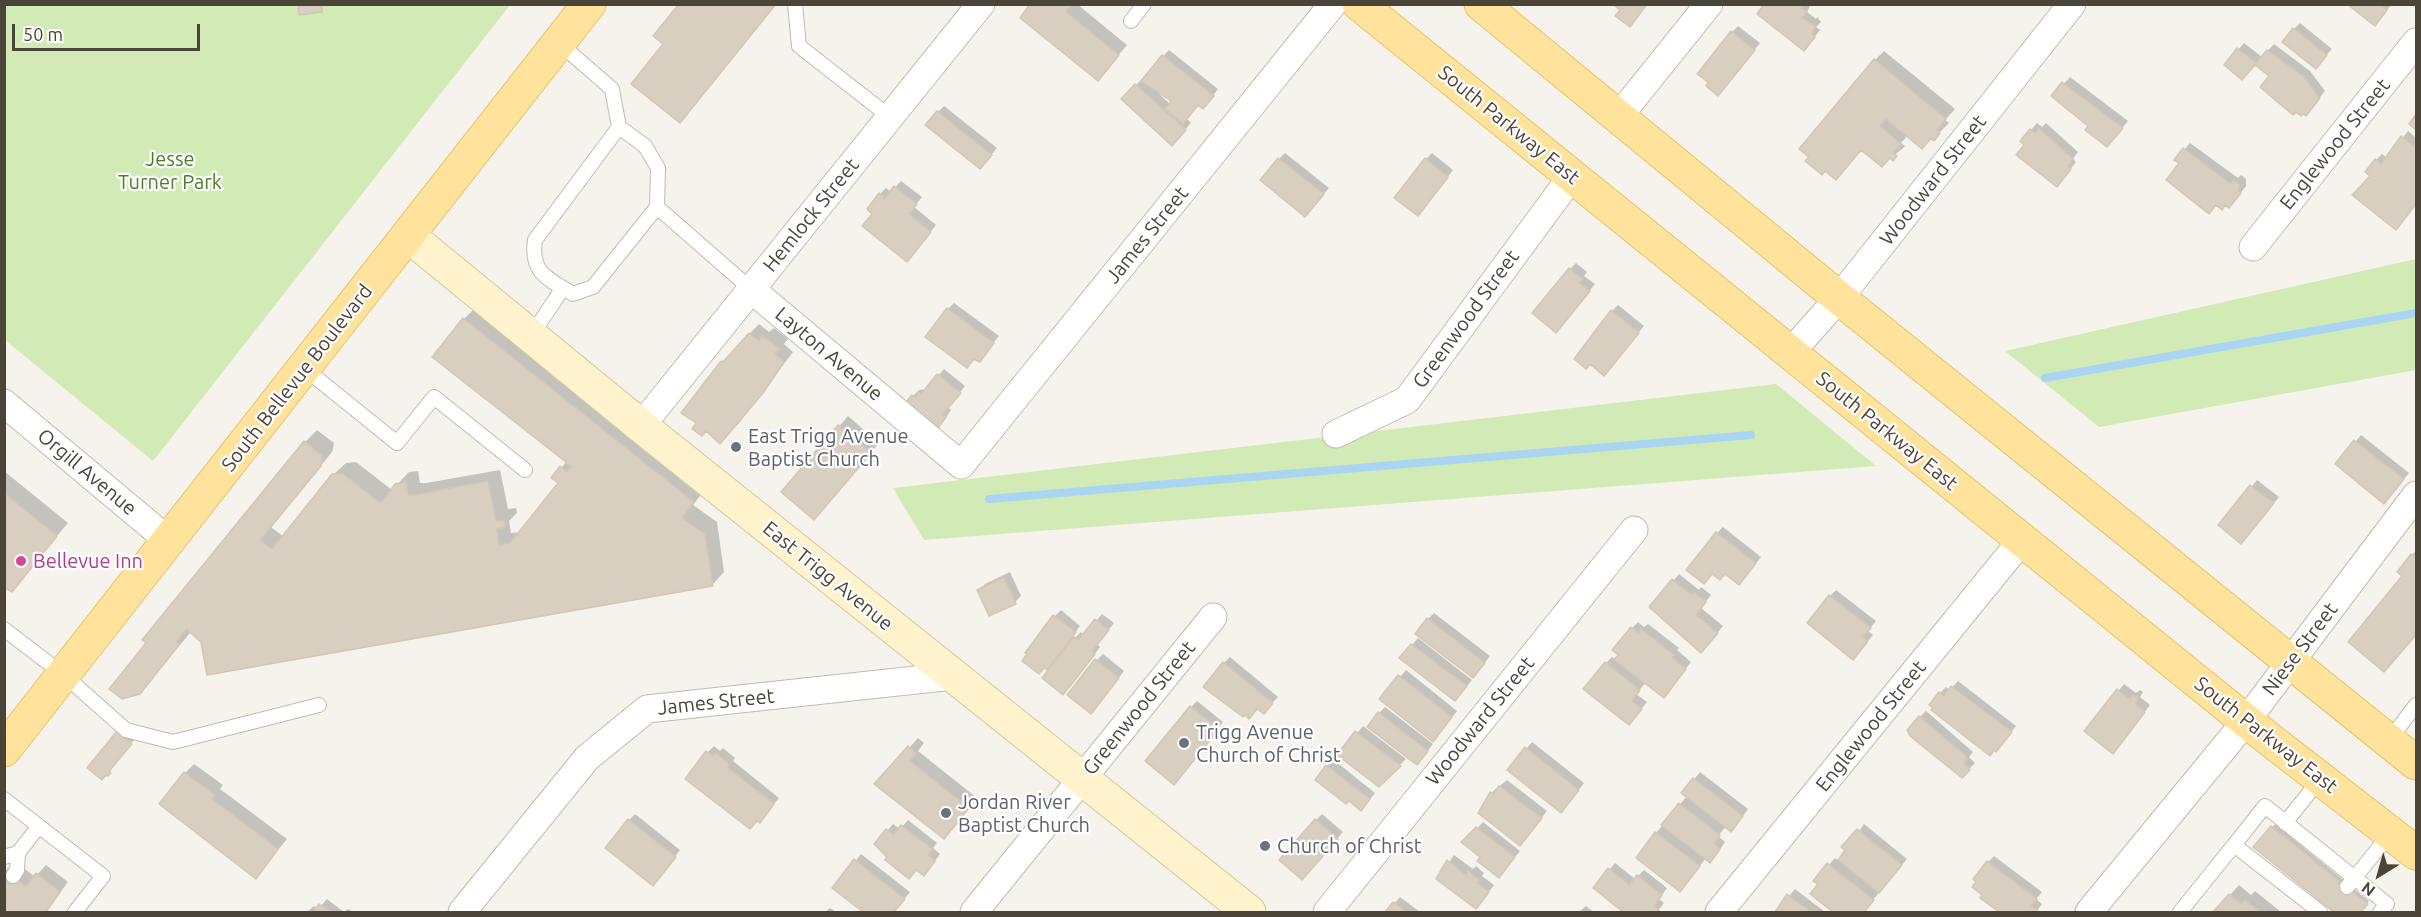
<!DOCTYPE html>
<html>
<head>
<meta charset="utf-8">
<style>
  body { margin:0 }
  #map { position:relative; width:2421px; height:917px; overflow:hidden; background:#f6f3ec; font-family:Ubuntu,sans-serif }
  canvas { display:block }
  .frame { position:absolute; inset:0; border:6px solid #4b4439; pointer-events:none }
  .north { position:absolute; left:2349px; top:845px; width:60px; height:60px; -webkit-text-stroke:4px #fff; paint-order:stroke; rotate:217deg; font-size:16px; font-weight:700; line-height:24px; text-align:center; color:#4b4439 }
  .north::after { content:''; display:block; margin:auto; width:21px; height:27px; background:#4b4439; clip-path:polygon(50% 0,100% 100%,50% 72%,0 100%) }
  .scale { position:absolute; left:12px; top:24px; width:188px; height:27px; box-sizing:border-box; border:3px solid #4b4439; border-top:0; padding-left:8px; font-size:18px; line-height:21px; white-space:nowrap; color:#4b4439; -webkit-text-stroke:4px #fff; paint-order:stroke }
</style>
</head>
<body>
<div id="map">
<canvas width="2421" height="917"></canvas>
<div class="frame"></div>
<div class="north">N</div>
<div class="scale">50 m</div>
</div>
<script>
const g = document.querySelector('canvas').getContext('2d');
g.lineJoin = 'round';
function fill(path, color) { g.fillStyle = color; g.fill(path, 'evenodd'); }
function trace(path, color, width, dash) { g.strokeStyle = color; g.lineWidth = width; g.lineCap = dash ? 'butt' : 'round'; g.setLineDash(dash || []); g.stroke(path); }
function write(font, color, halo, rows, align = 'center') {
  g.font = font + ' Ubuntu,sans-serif'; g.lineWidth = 4.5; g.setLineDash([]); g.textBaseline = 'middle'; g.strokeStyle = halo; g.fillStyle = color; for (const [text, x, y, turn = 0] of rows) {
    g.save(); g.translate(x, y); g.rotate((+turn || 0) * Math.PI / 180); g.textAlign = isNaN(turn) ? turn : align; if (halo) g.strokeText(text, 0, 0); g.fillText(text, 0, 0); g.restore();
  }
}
const green = new Path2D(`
  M4,5H510L153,461L5,340Z
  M2416,259V370L2099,427L2005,351Z
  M1776,384L1876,466L924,540L893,488Z`);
const shadow = new Path2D(`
  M681,4H776L680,121L665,44Z
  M1032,4H1077L1127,45L1107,69Z
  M1766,4H1811L1807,12L1816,19L1817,17L1821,22L1816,27L1820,30L1810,43Z
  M2350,4H2392L2381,18Z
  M2300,23L2332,49L2316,67L2294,29Z
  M1738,26L1760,43L1724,88L1732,32Z
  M2244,43L2262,57L2274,44L2310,71L2325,91L2312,107L2256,63L2226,64Z
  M1169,50L1218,89L1209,101L1199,104L1186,118L1191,123L1172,144L1123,99ZM1158,91L1173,100L1170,104L1157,92Z
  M1884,51L1955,109L1945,120L1949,123L1934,138L1908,135L1901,143L1905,146L1902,149L1882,165L1875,60Z
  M2070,77L2128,121L2113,139L2090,126L2053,96Z
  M944,106L997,148L986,161L938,112Z
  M2037,123L2042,127L2046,123L2078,152L2073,159L2076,162L2063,179L2022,141Z
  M2408,131L2416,138V203L2402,222L2376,160L2382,154L2387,158Z
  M2190,143L2238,178L2241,175L2246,179V186L2235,200L2176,159Z
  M1285,153L1329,188L1311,209L1279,159Z
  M1432,153L1453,170L1424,208L1426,159Z
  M901,181L922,197L914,207L936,225L913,254L874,214L880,194L886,188L891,192Z
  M1576,263L1587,272L1584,276L1595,284L1562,325L1570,269Z
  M954,303L999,336L985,354L975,357L967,366L948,309Z
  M1618,305L1644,326L1610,368L1612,311Z
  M476,307L705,489L693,505L717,522L724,572L712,585L202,641L191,632L139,693L305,442L317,430L334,443L332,452L271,527L284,537L333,475L346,463L356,462L392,490L409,472L418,471L420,483H426L500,470L508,509L516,508L517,513L509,521L511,533L521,532L560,482L553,478L567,461L464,319Z
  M759,324L769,332L774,328L788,339L784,344L793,352L739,423L720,441L722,362Z
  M944,369L965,386L948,407L951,410L944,420L913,396L919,390L927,389Z
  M848,416L879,443L823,509L783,492Z
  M2361,435L2409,473L2390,496L2337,464Z
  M4,471L68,523L11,590L4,585Z
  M2257,480L2279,497L2247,536L2220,525Z
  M1723,527L1761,557L1745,577L1717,533Z
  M2416,551V633L2394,661L2404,576L2412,555Z
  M1010,572L1021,596L1015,602L979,590L985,584Z
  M1679,574L1699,590L1701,587L1711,595L1701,608L1723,626L1707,645L1651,607Z
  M1836,590L1876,621L1868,631L1873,635L1859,652L1830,596Z
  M1061,610L1080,626L1053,662L1055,616Z
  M1434,613L1490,656L1479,670L1428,619Z
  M1102,614L1114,623L1097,644L1100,647L1069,687L1075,638L1081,632L1084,635Z
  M1638,622L1644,627L1648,624L1679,648L1677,650L1691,662L1670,689L1646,682L1636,694L1647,702L1635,717L1606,663L1612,657L1616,660L1632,628Z
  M1418,638L1472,680L1461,693L1401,658Z
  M1103,654L1124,671L1097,706V660Z
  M1230,657L1278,697L1264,712L1258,707L1249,717L1237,712L1224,663Z
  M1406,670L1457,711L1439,734L1381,699Z
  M1958,681L2016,726L2002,744L1940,693L1946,687L1950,690Z
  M2124,684L2136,693L2140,690L2143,692L2140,697L2150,705L2119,746L2086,731Z
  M1197,701L1223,722L1180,776L1191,707Z
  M1385,707L1433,744L1423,757L1379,713Z
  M1926,711L1973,752L1969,757L1975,763L1962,776L1920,717Z
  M124,726L136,737L108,774L106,773Z
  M1363,726L1406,759L1379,785L1339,755Z
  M918,738L924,743L918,751L977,798L944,837L877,784Z
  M1532,742L1584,783L1567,805L1509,770Z
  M714,746L720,751L723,748L735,758L733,761L779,798L765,815L708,752Z
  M1334,760L1375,793L1367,803L1327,766Z
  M194,764L223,785L220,789L287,839L256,877L185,773Z
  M1700,772L1748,809L1737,824L1726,826L1718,836L1725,842L1716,855L1706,858L1686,884L1656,833L1687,796L1683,793Z
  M1507,780L1547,811L1526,837L1491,793Z
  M635,814L680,850L659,878L629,820Z
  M1322,814L1343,832L1308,872L1316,820Z
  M908,820L937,843L933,848L940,854L930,868H917L876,844L893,824L900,829Z
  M1483,822L1520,851L1504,870L1482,857L1476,830Z
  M1864,824L1907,859L1863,912H1835L1812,894L1820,884L1815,880L1835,858L1839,861Z
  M2275,824L2369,901L2360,912H2336L2255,847Z
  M861,854L910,892L894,912H865L834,888Z
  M1454,855L1473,869L1476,866L1484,873L1482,876L1494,885L1482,901L1438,878Z
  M1994,856L2042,892L2036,899L2042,904L2036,912H2000L1982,897L1988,862Z
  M15,861L35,877L46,865L68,882L46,912H4V872Z
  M1615,863L1635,879L1644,870L1667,888L1659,899L1664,903L1657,912H1625L1595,888Z
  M2239,885L2251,895L2255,891L2281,912H2215Z
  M1795,889L1825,912H1776Z
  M1400,897L1420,912H1387Z
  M327,899L344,912L348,909L353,912H307L314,906L318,909Z
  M1586,906L1594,912H1579Z
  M830,908L836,912H825Z`);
const stream = new Path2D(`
  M2045,378L2416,313
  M989,499L1751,435`);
const building = new Path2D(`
  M298,4H322V12L299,15Z
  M679,4H776L680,123L631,84L663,44L653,36Z
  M1030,4H1072L1066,12L1119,55L1098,81L1020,18Z
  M1613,4H1647L1630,27L1615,16L1620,10Z
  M1764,4H1797L1807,12L1802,18L1815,26L1812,34L1815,37L1804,51L1757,14Z
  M2347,4H2380L2387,10L2375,26Z
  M2293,28L2327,55L2316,69L2282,42Z
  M1731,31L1755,50L1718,96L1706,86L1708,82L1697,74Z
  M2237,48L2256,63L2267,50L2303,76L2320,98L2306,116L2303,114L2301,116L2296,112L2293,115L2260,87L2269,76L2255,65L2242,80L2224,65Z
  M1162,55L1214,96L1203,109L1198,105L1183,124L1165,109L1171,101L1141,81Z
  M1874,59L1946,119L1937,130L1940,133L1934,141L1931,138L1922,149L1886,119L1880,126L1901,144L1893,153L1897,156L1893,161L1890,158L1882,167L1861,150L1836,180L1825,171L1822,175L1805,161L1809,157L1799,149Z
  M2062,82L2123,128L2107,147L2085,130L2088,126L2051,96Z
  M1135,84L1186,130L1172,146L1121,99Z
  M937,111L992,155L980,169L925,125Z
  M2416,114V128L2415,129L2409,124Z
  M2039,128L2073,159L2068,166L2071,169L2057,187L2016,155L2024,145L2020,141L2030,129L2035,133Z
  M2401,136L2416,148V204L2396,230L2352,195L2370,176L2365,172L2375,159L2381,164Z
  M2183,148L2231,184L2234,180L2240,185L2238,190L2241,193L2229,208L2225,205L2222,210L2216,205L2209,214L2166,180L2179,163L2174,160Z
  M1278,158L1324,194L1305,217L1260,180Z
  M1425,158L1448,177L1418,216L1394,198Z
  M894,186L917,204L909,214L931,232L907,262L862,226L872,214L867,209L879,193L885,198Z
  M1569,268L1582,279L1579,283L1590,291L1556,333L1532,313Z
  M947,308L994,343L980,362L974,359L967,368L925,337Z
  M1611,310L1639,333L1604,376L1590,364L1586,369L1574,359Z
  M463,318L694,502L682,518L705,534L713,586L207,675L201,642L186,629L176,642L179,645L140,694L122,699L109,689L146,643L142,640L304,441L322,456L321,466L260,540L272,549L332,474H343L379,502L383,501L395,484L406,482L408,495H413L488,481L496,521L504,520L505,527L497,529L499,545L510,543L558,483L551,478L560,466L567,472L571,466L432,357Z
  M749,333L759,341L763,336L780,349L775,354L784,362L763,393L720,444L706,431L702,436L692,429L696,423L681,413L721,361L723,362Z
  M937,374L961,393L943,414L946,417L938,428L906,402L912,395L915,397L918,392L921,394Z
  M838,425L871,453L814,520L781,492Z
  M2354,440L2404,479L2384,504L2335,464Z
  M2250,485L2274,503L2241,544L2218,525Z
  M4,493L57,536L12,592L4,587Z
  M1716,532L1756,563L1739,585L1725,574L1720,580L1712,574L1704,584L1686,570Z
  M2411,554L2416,559V635L2384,672L2348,642L2402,576L2397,572Z
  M1004,577L1016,604L989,616L977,590Z
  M1672,579L1692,595L1694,592L1706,602L1696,615L1718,633L1701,653L1649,607Z
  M1829,595L1871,628L1863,637L1868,641L1853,660L1807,623Z
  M1053,615L1076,632L1047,670L1044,668L1039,674L1022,661L1027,654L1025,653Z
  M1427,618L1485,663L1473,678L1415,634Z
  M1095,619L1109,630L1092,651L1095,654L1063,695L1042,678L1074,637L1078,640Z
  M1631,627L1638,633L1641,629L1674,655L1672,657L1686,669L1664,698L1614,660L1618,655L1612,650Z
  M1411,644L1467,686L1455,701L1399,658Z
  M1095,659L1119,678L1091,714L1067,695Z
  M1223,662L1273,703L1264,714L1257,709L1249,719L1245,715L1243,717L1203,687Z
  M1605,662L1640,690L1632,701L1642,709L1629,725L1583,689Z
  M1398,675L1452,717L1433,742L1379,699Z
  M1951,686L2012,732L1996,752L1994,750L1990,756L1931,710L1933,708L1929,705L1939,692L1944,696Z
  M2117,689L2129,699L2133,695L2138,699L2135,704L2145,712L2113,754L2084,731Z
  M1190,706L1219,729L1174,785L1145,761Z
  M1378,712L1428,751L1417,765L1367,727Z
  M1919,716L1965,755L1967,759L1964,764L1970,770L1962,778L1910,736L1907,730Z
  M117,731L132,744L109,771L111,773L108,776L106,775L102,780L87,768Z
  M1355,731L1401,766L1379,787L1337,755Z
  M908,746L916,753L910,761L969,808L944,839L874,784Z
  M1525,747L1579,790L1561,813L1507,770Z
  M706,751L713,756L716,753L730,765L728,768L774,804L760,823L757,821L750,829L685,779Z
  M1326,765L1370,799L1361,811L1349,801L1346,804L1315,780Z
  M184,772L215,795L212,799L278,849L256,879L159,804Z
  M1693,778L1743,816L1731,832L1681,793Z
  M1499,786L1542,818L1520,846L1478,813L1490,792L1493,794Z
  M1679,803L1720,835L1714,843L1720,849L1710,863L1661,825Z
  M628,819L676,857L653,886L605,848Z
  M1315,819L1338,839L1302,880L1279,860Z
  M901,825L933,849L928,855L935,861L924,876L916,870L909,879L885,860L887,857L874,844L886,829L893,835Z
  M2271,826L2368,904L2361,912H2334L2253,847Z
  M1476,827L1515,857L1499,878L1477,861L1480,857L1461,842Z
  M1857,829L1902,865L1879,893L1838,860L1845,850L1841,847Z
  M1655,832L1700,866L1680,892L1636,858Z
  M854,859L905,899L894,912H863L832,888Z
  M1447,860L1466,875L1468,871L1479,880L1477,883L1489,892L1476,909L1436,879Z
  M1987,861L2037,899L2031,906L2037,910L2036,912H1999L1980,898L1982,895L1972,887L1976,882L1973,879Z
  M1827,863L1874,900L1864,912H1833L1810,894L1818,884L1813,881Z
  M1608,868L1629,885L1637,875L1662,895L1654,906L1659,910L1657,912H1623L1593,888Z
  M4,870L26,886L36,873L60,892L46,912H4Z
  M1787,894L1811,912H1775Z
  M2229,894L2241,904L2245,900L2260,912H2213Z
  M1393,902L1406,912H1385Z
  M319,904L331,912H313Z`);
const lane = new Path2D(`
  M795,4L799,46L890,117
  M1131,21L1144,4
  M559,43L612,89L619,127
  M657,207L593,287L573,294C548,279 530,273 535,240L619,127L645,146L658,168L657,207L752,290
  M531,336L563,288
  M304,368L397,443L434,397L525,470
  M4,629L64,675L126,730L173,742L319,705
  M2389,740L2416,705
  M4,799L103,876L75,912
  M2285,823L2321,778
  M4,857L18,853L39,826
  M13,876L17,870L18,853
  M2347,887L2391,833
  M2180,912L2234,845
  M2320,912L2234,845L2265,806L2387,904L2380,912`);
const street = new Path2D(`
  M1619,116L1709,4
  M2253,247L2416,42
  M752,290L961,465L1333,4
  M1790,353L1839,298L2072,4
  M4,403L169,541
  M641,426L981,4
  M1336,434L1407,400L1572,176
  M462,912L587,758L647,709L953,676
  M974,912L1213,617
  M1327,912L1634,530
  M1719,912L2022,540
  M2089,912L2246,721L2416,495`);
const secondary = new Path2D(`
  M409,236L641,426L1249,912`);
const primary = new Path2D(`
  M1359,4L2246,721L2416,853
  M1481,4L1839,298L2416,763
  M4,750L589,4`);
const markers = [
  [736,447,6,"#6b7280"],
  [21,561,6,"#d1479c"],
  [1184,743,6,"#6b7280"],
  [946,813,6,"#6b7280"],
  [1265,846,6,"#6b7280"]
];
const streetNames = [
  ["South Parkway East",1509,125,39],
  ["Englewood Street",2335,144,-51],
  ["Woodward Street",1933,180,-52],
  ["Hemlock Street",811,215,-51],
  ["James Street",1147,235,-51],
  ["Greenwood Street",1466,319,-54],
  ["Layton Avenue",829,354,40],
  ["South Bellevue Boulevard",297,378,-52],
  ["South Parkway East",1887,431,39],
  ["Orgill Avenue",87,472,40],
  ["East Trigg Avenue",828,576,39],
  ["Niese Street",2300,649,-53],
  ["James Street",716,702,-6],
  ["Greenwood Street",1139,708,-51],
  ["Woodward Street",1480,721,-51],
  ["Englewood Street",1871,726,-51],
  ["South Parkway East",2266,735,38]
];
const parkNames = [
  ["Jesse",170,159],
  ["Turner Park",170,182]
];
const worshipNames = [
  ["East Trigg Avenue",748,436],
  ["Baptist Church",748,459],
  ["Trigg Avenue",1196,732],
  ["Church of Christ",1196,755],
  ["Jordan River",958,802],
  ["Baptist Church",958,825],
  ["Church of Christ",1277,846]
];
const hotelNames = [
  ["Bellevue Inn",33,561]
];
fill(green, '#d2eab5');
fill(shadow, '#0003');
trace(stream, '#a9d4f2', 8);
fill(building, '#d8cfc1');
trace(building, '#d3c7b4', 1.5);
trace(lane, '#c2bbae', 16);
trace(street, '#c2bbae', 29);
trace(secondary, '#d6c79b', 35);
trace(primary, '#e6c16a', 35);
trace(lane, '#fff', 14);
trace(street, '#fff', 27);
trace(secondary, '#fff3cd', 33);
trace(primary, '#ffe39c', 33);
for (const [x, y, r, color] of markers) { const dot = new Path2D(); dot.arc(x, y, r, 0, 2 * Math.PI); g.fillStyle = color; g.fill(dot); trace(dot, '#fff', 2); }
write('20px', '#4b4439', '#fff', streetNames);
write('20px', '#4a7f2a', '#fff', parkNames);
write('20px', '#5b616d', '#fff', worshipNames, 'left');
write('20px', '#b23c85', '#fff', hotelNames, 'left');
</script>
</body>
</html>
